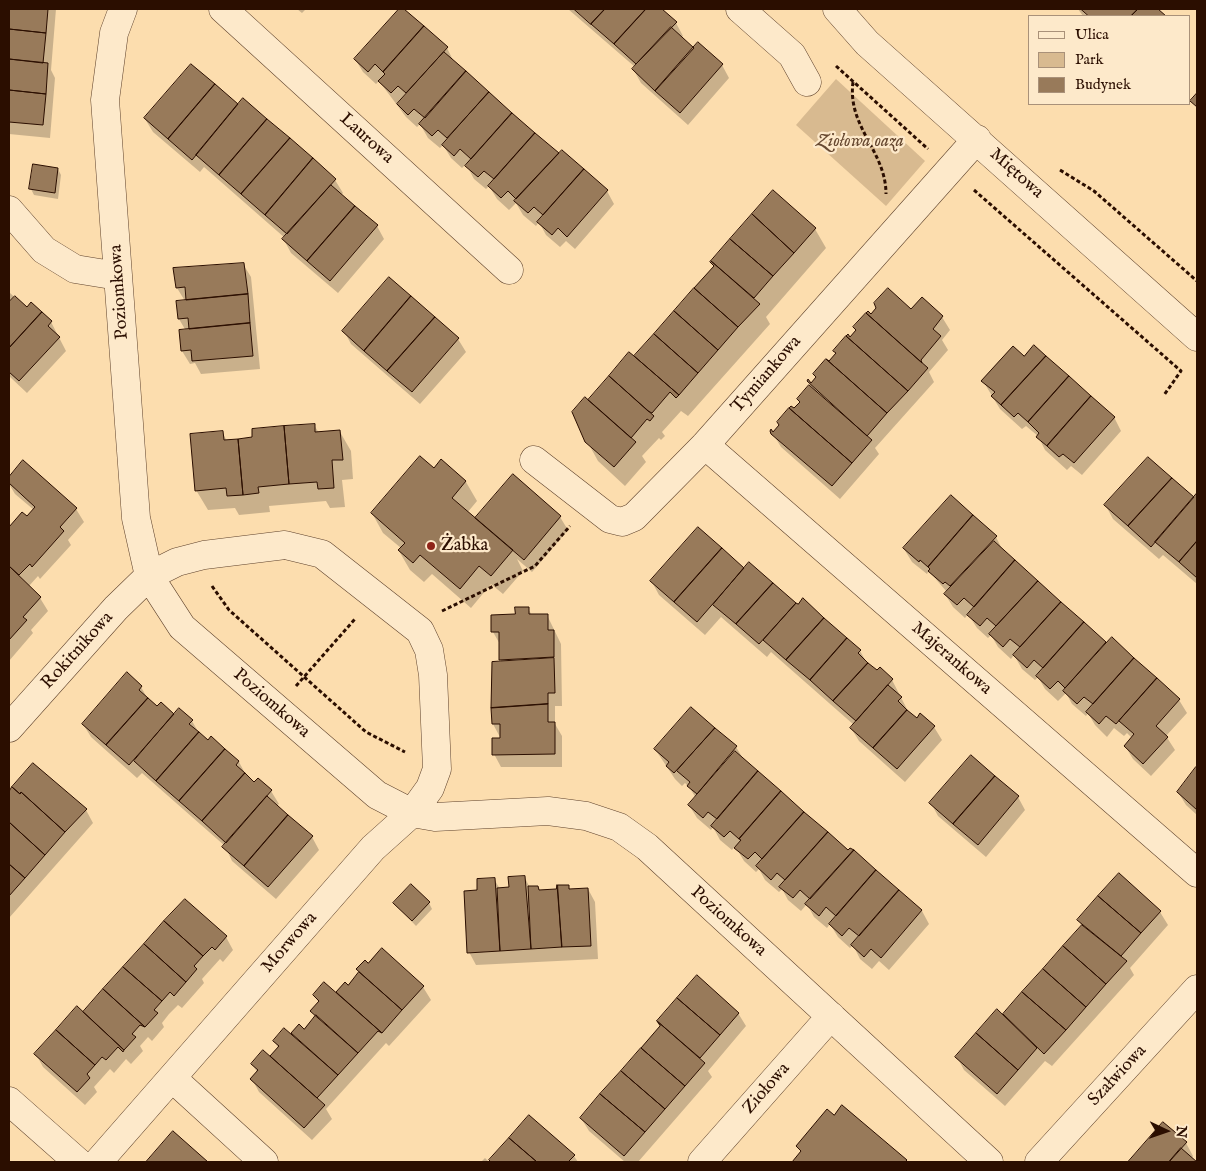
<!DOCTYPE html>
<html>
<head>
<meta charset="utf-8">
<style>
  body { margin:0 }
  #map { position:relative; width:1206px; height:1171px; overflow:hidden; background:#fcddae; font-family:"IM FELL English",serif }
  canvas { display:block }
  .frame { position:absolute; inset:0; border:10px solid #2b0e00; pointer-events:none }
  .legend { position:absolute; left:1028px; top:15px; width:162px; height:90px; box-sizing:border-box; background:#fde9ca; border:1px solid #a99179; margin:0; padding:6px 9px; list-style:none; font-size:15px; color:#2b0e00 }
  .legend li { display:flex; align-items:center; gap:10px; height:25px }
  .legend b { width:25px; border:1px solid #a99179 }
  .north { position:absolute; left:1141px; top:1106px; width:50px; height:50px; -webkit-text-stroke:4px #fde9ca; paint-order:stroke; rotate:93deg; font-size:14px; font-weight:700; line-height:20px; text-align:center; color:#2b0e00 }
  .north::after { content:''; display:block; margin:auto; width:18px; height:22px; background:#2b0e00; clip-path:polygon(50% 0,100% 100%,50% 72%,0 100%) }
</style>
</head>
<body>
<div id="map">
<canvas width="1206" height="1171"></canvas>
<div class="frame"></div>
<ul class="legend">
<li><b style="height:6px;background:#fde9ca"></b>Ulica</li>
<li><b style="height:14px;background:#d8ba90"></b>Park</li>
<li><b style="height:14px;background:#987a5a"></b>Budynek</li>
</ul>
<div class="north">N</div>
</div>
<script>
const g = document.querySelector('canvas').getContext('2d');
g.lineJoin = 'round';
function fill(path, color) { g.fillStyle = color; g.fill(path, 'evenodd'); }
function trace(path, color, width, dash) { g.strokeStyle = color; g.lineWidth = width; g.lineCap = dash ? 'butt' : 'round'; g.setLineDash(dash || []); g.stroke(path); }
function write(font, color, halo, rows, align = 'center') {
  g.font = font + ' "IM FELL English",serif'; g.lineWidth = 4.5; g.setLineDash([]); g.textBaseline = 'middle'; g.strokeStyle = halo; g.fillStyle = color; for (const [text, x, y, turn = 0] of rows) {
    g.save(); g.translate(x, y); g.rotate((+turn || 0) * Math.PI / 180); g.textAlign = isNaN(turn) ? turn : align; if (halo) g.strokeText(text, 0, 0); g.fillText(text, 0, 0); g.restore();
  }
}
const green = new Path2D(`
  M836,79L925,161L886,206L796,125Z`);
const shadow = new Path2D(`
  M9,9H56L51,70L55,78L50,138L9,134Z
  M297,9H306L302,13Z
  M401,9L447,48L454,62L559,155L562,152L607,191L614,204L575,249L566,241L560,247L546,235L539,222L536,226L523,215L516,203L509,210L497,199L489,186L486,189L474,179L466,164L462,168L451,158L443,145L440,148L428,138L420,124L417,127L406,117L379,81L376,84L363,72L355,59Z
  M568,9H659L676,23L683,36L681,38L694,50L722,65L729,78L688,125L641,83L633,69L635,67Z
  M1078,9H1156L1164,16H1083Z
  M191,66L238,106L243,100L335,180L343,193L341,195L377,226L384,239L338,293L291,253L284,240L285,238L204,167L200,172L153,132L145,119Z
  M58,169L61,175L58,199L34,195L31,189Z
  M815,229L826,248L766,317L770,324L688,416L681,411L662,432L665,436L661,440L659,438L642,456L646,462L625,486L598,461L587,441L588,401L634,358L714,268L712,261Z
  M243,264L251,277L260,369L201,374L195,363L190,364L182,351L186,331L179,319L185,301L177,288Z
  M9,292L27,309L51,322L66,351L27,393L9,376Z
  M922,299L942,317L950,330L942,340L948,350L929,372L934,382L875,448L879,454L840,499L781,447L773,434L800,403L798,399L837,354L835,351L850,339L871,316L912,311Z
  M344,331L458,339L466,352L420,404L351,344Z
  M1024,358L1114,417L1121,431L1082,475L1071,466L1067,470L1045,450L1038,436L1026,426L1022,429L1000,409L983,381Z
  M314,425L319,433L340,432L351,451L353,479L342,480L345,507L330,508L326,501L269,506L270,512L239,515L235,508L208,510L196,490L222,432L227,441L254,438Z
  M442,461L466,482L477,501L467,513L479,523L560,517L568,530L532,572L517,559L523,571L503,594L491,584L471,608L432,574L424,582L410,570L399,551L401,548L383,533L372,513L434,470Z
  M23,462L76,509L84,522L68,540L71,545L40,579L38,576L29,586L40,598L48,611L31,630L33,633L9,661V529L22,514L27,518L34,510L15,494L9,484V479Z
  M1197,495V584L1163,555L1159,559L1113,519L1106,506L1194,498Z
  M951,496L996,537L1003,551L1106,644L1112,638L1179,700L1187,713L1166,736L1175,750L1151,776L1133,759L1125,746L1132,738L1127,733L1124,736L1114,728L1107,737L1095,725L1088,713L1086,716L1072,704L1066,693L1058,701L1045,689L1038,677L1035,680L1022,669L1014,655L1011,659L998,647L991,635L988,638L977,628L968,614L965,618L953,607L945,594L947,592L933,576L928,572L927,574L912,562L904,549Z
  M698,529L744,570L799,606L860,651L867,663L877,672L892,680L908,711L917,720L934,727L942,740L905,782L859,741L851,728L854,725L771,652L767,657L721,617L705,635L659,595L652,582Z
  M528,609L532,615H547L561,644L562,706H555V724L562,736V767H501L494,754L501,739L493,724L501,663V646L493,632Z
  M127,674L141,687L149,701L157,708L174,715L179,710L192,721L200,735L208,742L211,738L239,762L246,775L254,783L271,791L279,804L276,806L312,837L319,850L276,899L232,861L225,846L142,773L137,778L91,737L83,724Z
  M691,708L736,747L744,760L849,852L853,851L922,911L929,924L889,970L879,961L872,969L860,959L853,945L850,948L838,937L830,924L827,928L814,917L807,904L801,911L788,900L782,889L779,892L765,880L759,869L756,872L744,861L735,846L732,850L720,840L713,827L711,830L697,818L689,805L696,798L689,787L685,783L682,786L675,779L655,749Z
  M33,765L86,810L93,823L9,918V794Z
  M1197,768V815L1186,805L1178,792Z
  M1018,797L1025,810L986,857L938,816L931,803Z
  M525,878L530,888L538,887L540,891L557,890L559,886H568L571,890L588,889L595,902L598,959L476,965L469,952L479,891L494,879L500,889H510Z
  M394,903H429L432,909L416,926Z
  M1160,912L1168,925L1130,968L1134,975L1052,1066L1045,1061L1005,1106L964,1070L957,1057L1003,1016L1082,927L1078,920Z
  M226,937L233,950L223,962L220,959L202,979L204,983L182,1008L178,1005L169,1014L162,1023L164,1027L152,1041L148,1037L140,1046L143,1051L131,1064L126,1059L114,1073L110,1069L94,1087L97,1092L85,1105L43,1067L36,1054L83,1014Z
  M358,970L423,987L431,1000L389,1046L386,1043L326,1109L332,1119L312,1140L259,1092L252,1079L257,1072L252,1064L270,1058L279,1049L274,1041L291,1035L299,1026L304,1031L316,1017L312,1011L319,1003L314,995L336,994L345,984L348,987L360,973Z
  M697,977L738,1013L746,1026L708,1071L712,1077L638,1162H625L589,1131L581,1118L660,1027L657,1022Z
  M843,1106L906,1161L907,1162H793L802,1153L798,1146L834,1116Z
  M529,1116L574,1156L578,1162H481L485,1158L489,1162Z
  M1163,1123L1186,1143L1193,1156L1192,1158L1197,1162H1130Z
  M173,1133L206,1162H148Z`);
const building = new Path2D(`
  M9,9H48L46,33L9,29Z
  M399,9H404L424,26L383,72L375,64L368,72L354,59Z
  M574,9H605L591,24Z
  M605,9H646L614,44L591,24Z
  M646,9H662L677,22L636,64L614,44Z
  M1081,9H1138L1131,16H1089Z
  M1138,9H1158L1166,16H1131Z
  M424,26L448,47L406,93L398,86L391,93L378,81L385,74L383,72Z
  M671,27L694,48L655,91L632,69Z
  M9,29L46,33L43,63L9,59Z
  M698,42L723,64L680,113L655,91Z
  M444,52L466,71L425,118L414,109L408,115L397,104Z
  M9,59L48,63L46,94L9,90Z
  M191,64L215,84L168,139L144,118Z
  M466,71L489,92L447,138L438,130L432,136L419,124Z
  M215,84L238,104L192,160L168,139Z
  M9,90L46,94L43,125L9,122Z
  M489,92L512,113L471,159L460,149L454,156L442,145Z
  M1197,93V107L1190,101Z
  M243,98L267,119L219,175L196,155Z
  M512,113L535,133L494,179L484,171L478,177L465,166Z
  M267,119L290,138L241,194L219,175Z
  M535,133L559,153L516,199L508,191L501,198L488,186Z
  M290,138L313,158L265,215L241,194Z
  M562,150L584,169L543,215L534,207L528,213L514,201Z
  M313,158L336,179L287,234L265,215Z
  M33,164L58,168L55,193L29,189Z
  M584,169L608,190L567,237L558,228L552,235L537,222Z
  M331,185L355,206L307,261L282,239Z
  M773,190L816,228L794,253L752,214Z
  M355,206L378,225L330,281L307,261Z
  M752,214L794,253L773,276L730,239Z
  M730,239L773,276L754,298L711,261Z
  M711,261L760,304L738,327L694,288L714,266L710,262Z
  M244,263L248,294L186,300L185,287L176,288L173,268Z
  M389,277L411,296L364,351L342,331Z
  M694,288L738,327L718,350L674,311Z
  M888,288L911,309L922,297L943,316L933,329L941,336L921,360L922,363L866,313L868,311L871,314L876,308L874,303Z
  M248,294L250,323L189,329L188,318L178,319L176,301Z
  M15,296L27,307L31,302L42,312L9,348V302Z
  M411,296L435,317L387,371L364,351Z
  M674,311L718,350L698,373L654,334Z
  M42,312L52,321L48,326L60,337L19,381L9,372V348Z
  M866,313L928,368L908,391L846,336L848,334L850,337L856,330L853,327Z
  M435,317L459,338L412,392L387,371Z
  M250,323L253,356L192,361L191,350L181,351L179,330Z
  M654,334L698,373L679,395L634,356Z
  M846,336L908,391L887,413L826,359L829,361L836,353L833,351Z
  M1034,345L1046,356L1001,405L991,396L995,392L981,381L1013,346L1024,356Z
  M629,352L634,356L679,395L676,398L670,392L652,413L648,411L609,376Z
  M1046,356L1069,376L1028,422L1018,413L1014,417L1001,405Z
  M826,359L887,413L867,436L807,381L808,379L811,383L816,377L813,374Z
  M609,376L654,416L650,421L647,419L631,438L588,400Z
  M1069,376L1091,396L1047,446L1036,437L1039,433L1028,422Z
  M809,385L872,440L852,463L789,408L791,406L794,408L800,402L797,399Z
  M1091,396L1115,417L1074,463L1063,454L1059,457L1047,446Z
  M585,397L636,442L614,467L585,442L572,412Z
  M789,408L852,463L832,486L771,434L770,431L771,429L773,432L779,425L777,422Z
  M315,424V432L340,430L343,460H332L334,488L318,489L317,482L289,484L284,426Z
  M284,426L289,484L258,487L259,493L243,495L238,439L252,437V429Z
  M223,431L224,440L238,439L243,495L227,496L226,488L195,491L190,434Z
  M420,456L434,468L441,459L466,481L452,498L513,550L491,576L479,566L460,589L420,555L413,563L398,550L405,543L371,513Z
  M1148,457L1172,478L1128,526L1104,505Z
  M23,460L77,508L60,527L64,531L32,567L30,564L19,575L9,566V527L22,512L27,516L35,507L9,483V477Z
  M513,474L561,516L524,560L475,518Z
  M1172,478L1194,497L1151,547L1128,526Z
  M1197,493V541L1179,562L1155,542Z
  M951,495L973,515L928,567L920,560L919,562L903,548Z
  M973,515L997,536L950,586L945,582L943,584L928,571L930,569L928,567Z
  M698,527L722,548L674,602L650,581Z
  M994,541L1015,560L974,607L964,598L957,605L944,594Z
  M1197,541V578L1179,562Z
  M722,548L744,568L697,622L674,602Z
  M1015,560L1038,581L996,626L987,618L980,626L967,615Z
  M749,562L773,583L736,624L713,605Z
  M9,566L41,597L23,617L27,620L9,640Z
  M1038,581L1061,602L1020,647L1010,639L1003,647L989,634Z
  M773,583L796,603L759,644L736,624Z
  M803,598L824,618L786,660L763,640L796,603L798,604Z
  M1061,602L1084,622L1043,668L1034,660L1027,668L1013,655Z
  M515,607H529V614H548V630H554V657L499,660V632H491V615L515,614Z
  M824,618L847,638L810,680L786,660Z
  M1084,622L1106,642L1065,688L1058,681L1050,689L1036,676Z
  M1112,637L1134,658L1093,704L1084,697L1077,704L1063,691Z
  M847,638L861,650L858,653L868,663L833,701L810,680Z
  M554,658L555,693H548V704L491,708L492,662Z
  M1134,658L1157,678L1116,724L1106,716L1099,724L1086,712Z
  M868,663L877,670L880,667L893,679L856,721L833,701Z
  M127,672L142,686L139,690L148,698L106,745L82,724Z
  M1157,678L1180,699L1156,726L1168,737L1143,764L1124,746L1134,734L1119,721Z
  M888,685L902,697L898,701L907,710L873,748L850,728Z
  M148,698L157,706L161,702L174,714L129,765L106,745Z
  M548,704V722H555V754L492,755V738H500V724H492L491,708Z
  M691,707L715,728L674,773L666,766L669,762L654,749Z
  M179,708L193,720L189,724L199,732L156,781L134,761Z
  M907,710L917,718L920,713L935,726L897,769L873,748Z
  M715,728L737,746L697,794L687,786L690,782L677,771Z
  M199,732L208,740L211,736L225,749L179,801L156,781Z
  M225,749L239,761L236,765L245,773L202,821L179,801Z
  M735,751L758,771L717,819L708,812L703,818L688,805Z
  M971,755L995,776L953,824L929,803Z
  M33,763L87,809L65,832L21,792L20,794L12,787Z
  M1196,767L1197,768V810L1177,792Z
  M758,771L781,791L739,839L730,831L724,837L711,826Z
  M245,773L254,782L258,778L272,790L226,843L202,821Z
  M995,776L1019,796L978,845L953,824Z
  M12,787L20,794L21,792L65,832L45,855L9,822V792Z
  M781,791L804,812L762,859L755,852L748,859L734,848L741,840L739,839Z
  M267,796L288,815L244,866L222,847Z
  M804,812L828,832L785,880L777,873L771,880L756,866Z
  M288,815L313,836L268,887L244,866Z
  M9,822L45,855L25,878L9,864Z
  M828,832L848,850L850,848L854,850L810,899L800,890L793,898L779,887Z
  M854,850L876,870L836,916L826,907L819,916L805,904Z
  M9,864L25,878L9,896Z
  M876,870L899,890L859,936L849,928L842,936L829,924Z
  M1119,873L1161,911L1141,933L1098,896Z
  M525,876L531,949L500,951L497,888L509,887L508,877Z
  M495,878L500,951L467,953L464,891L477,890V879Z
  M411,884L430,902L412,921L393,903Z
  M557,885L562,947L531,949L528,886H538L539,890L556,889Z
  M558,885H569V889L588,888L591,946L562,947Z
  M899,890L922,910L881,958L871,949L864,957L851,945Z
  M1098,896L1141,933L1121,956L1077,920Z
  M185,899L227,936L215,950L212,947L203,956L164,921Z
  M164,921L203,956L194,966L197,969L186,982L144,944Z
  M1082,925L1127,961L1106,984L1063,946Z
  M144,944L186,982L174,996L170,992L162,1001L123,967Z
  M1063,946L1106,984L1086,1007L1043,969Z
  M382,948L424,986L402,1010L356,969L365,960L368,963Z
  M123,967L162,1001L154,1010L158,1013L145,1027L103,989Z
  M1043,969L1086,1007L1066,1030L1022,992Z
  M359,972L402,1010L382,1033L336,992L345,982L348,985Z
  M697,975L739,1013L720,1035L677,998Z
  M324,982L382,1033L378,1031L358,1053L310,1011L319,1001L313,995Z
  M103,989L145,1027L140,1025L132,1034L136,1037L124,1050L83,1012Z
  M1022,992L1066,1030L1044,1054L1003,1014Z
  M677,998L720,1035L700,1058L657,1021Z
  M77,1006L124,1050L123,1052L118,1047L106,1060L102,1057L95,1065L56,1030Z
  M997,1009L1037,1048L1018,1070L976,1033Z
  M316,1015L358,1053L338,1075L291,1033L299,1024L304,1029Z
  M657,1021L705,1063L685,1086L641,1048L660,1026Z
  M284,1028L338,1075L317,1098L270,1056L279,1046L273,1041Z
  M56,1030L95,1065L87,1074L90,1078L77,1092L34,1054Z
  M976,1033L1018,1070L997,1094L955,1057Z
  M641,1048L685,1086L665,1109L621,1071Z
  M263,1050L325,1105L304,1128L250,1079L258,1070L251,1064Z
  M621,1071L665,1109L645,1132L600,1094Z
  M600,1094L645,1132L624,1156L580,1118Z
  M842,1105L907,1160L905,1162H792L801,1151L796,1146L827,1109L834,1115Z
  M529,1115L575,1155L568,1162H537L509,1138Z
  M1163,1122L1187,1142L1169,1162H1128Z
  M173,1131L208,1162H146Z
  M509,1138L537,1162H491L489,1160Z
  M1181,1148L1197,1162H1169Z`);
const path = new Path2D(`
  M836,66L928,149
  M853,82C847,127 886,151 886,194
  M1060,170L1094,191L1197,281
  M974,190L1181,371L1164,395
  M212,586L229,610L366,732L405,752
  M442,611L535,566L570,526
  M296,686L355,619`);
const minor = new Path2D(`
  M123,9L114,33L105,100L136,518L149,576L182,627L377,795L412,813L435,817L548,811L586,816L619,827L647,847L989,1162
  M223,9L509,270
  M740,9L792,55L807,82
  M837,9L867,43L1197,337
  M9,210L44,250L75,269L118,276
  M705,445L1197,873
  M534,460L610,519L622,522L634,517L705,445L977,139
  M9,728L116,608L149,576L177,562L204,555L285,545L322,554L420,631L429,650L433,675L437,769L430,788L412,813L373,848L98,1162
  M172,1078L264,1162
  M9,1101L78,1162
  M702,1162L831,1016
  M1039,1162L1197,989`);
const markers = [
  [431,546,5,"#8f2418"]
];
const streetNames = [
  ["Laurowa",366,139,42],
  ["Miętowa",1016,174,42],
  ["Poziomkowa",120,292,-94],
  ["Tymiankowa",767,375,-49],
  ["Rokitnikowa",78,651,-48],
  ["Majerankowa",951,659,41],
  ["Poziomkowa",271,704,41],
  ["Poziomkowa",728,922,42],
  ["Morwowa",290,943,-49],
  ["Szałwiowa",1118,1076,-47],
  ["Ziołowa",767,1089,-49]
];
const parkNames = [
  ["Ziołowa oaza",860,142]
];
const poiNames = [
  ["Żabka",441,546]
];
fill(green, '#d8ba90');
fill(shadow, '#0003');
fill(building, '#987a5a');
trace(building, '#2b0e00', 1);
trace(minor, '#5f422c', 29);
trace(path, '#2b0e00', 3, [4, 2.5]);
trace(minor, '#fde9ca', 28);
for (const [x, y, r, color] of markers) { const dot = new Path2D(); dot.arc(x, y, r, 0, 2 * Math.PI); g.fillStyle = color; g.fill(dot); trace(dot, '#fde9ca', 2); }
write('18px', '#2b0e00', '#fde9ca', streetNames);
write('italic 18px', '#684a32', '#fde9ca', parkNames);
write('18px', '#2b0e00', '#fde9ca', poiNames, 'left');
</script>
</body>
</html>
